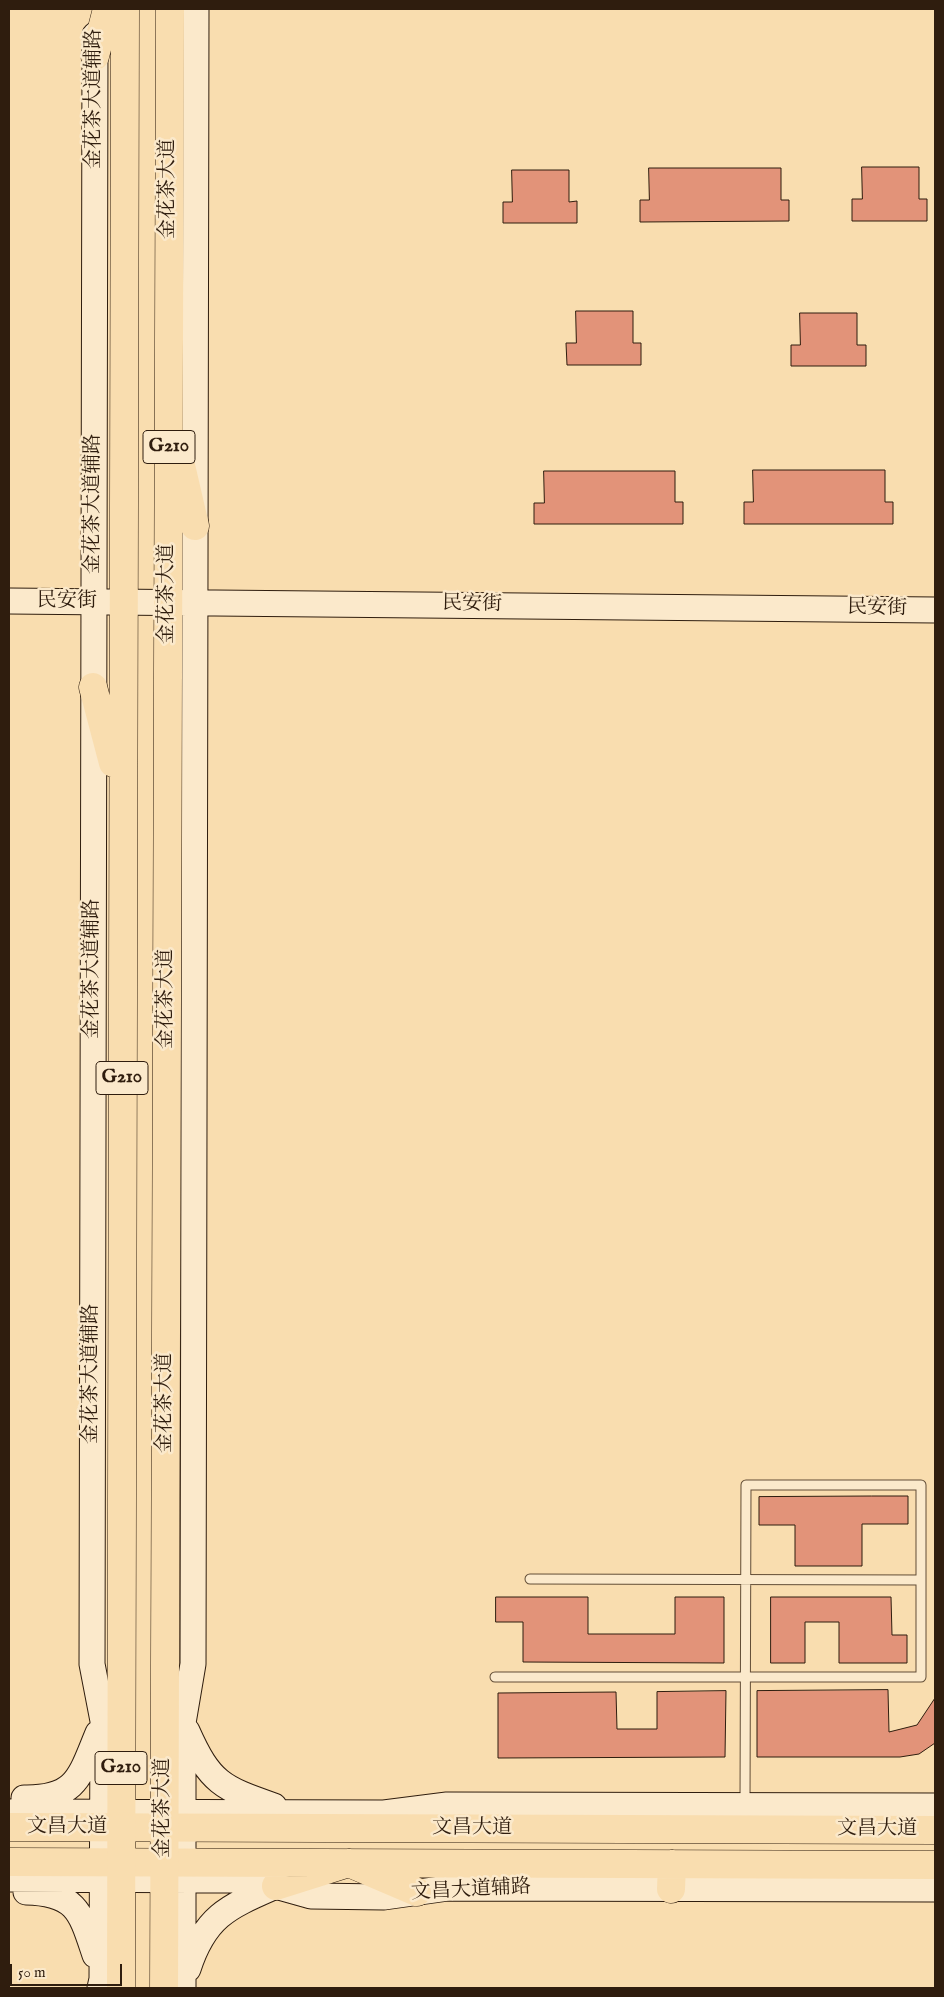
<!DOCTYPE html>
<html>
<head>
<meta charset="utf-8">
<style>
  body { margin:0 }
  #map { position:relative; width:944px; height:1997px; overflow:hidden; background:#f9ddaf; font-family:"IM FELL English",serif }
  canvas { display:block }
  .frame { position:absolute; inset:0; border:10px solid #2f1d0e; pointer-events:none }
  .scale { position:absolute; left:10px; top:1964px; width:112px; height:22px; box-sizing:border-box; border:2px solid #2f1d0e; border-top:0; padding-left:6px; font-size:15px; line-height:18px; white-space:nowrap; color:#2f1d0e; -webkit-text-stroke:4px #fbe9cb; paint-order:stroke }
</style>
</head>
<body>
<div id="map">
<canvas width="944" height="1997"></canvas>
<div class="frame"></div>
<div class="scale">50 m</div>
</div>
<script>
const g = document.querySelector('canvas').getContext('2d');
g.lineJoin = 'round';
function fill(path, color) { g.fillStyle = color; g.fill(path, 'evenodd'); }
function trace(path, color, width, dash) { g.strokeStyle = color; g.lineWidth = width; g.lineCap = dash ? 'butt' : 'round'; g.setLineDash(dash || []); g.stroke(path); }
function write(font, color, halo, rows, align = 'center') {
  g.font = font + ' "IM FELL English","Noto Serif SC",serif'; g.lineWidth = 5; g.setLineDash([]); g.textBaseline = 'middle'; g.strokeStyle = halo; g.fillStyle = color; for (const [text, x, y, turn = 0] of rows) {
    g.save(); g.translate(x, y); g.rotate((+turn || 0) * Math.PI / 180); g.textAlign = isNaN(turn) ? turn : align; if (halo) g.strokeText(text, 0, 0); g.fillText(text, 0, 0); g.restore();
  }
}
const building = new Path2D(`
  M862,167H919V199H927V221H852V199H862Z
  M649,168H781V200H789V221L640,222V200H649Z
  M512,170H569V202L577,201V223H503V202H512Z
  M576,311H633V343H641V365H567L566,343H576Z
  M800,313H857V345H866V366H791V345H800Z
  M753,470H885V502H893V524H744V502H753Z
  M544,471H675V502H683V524H534V503H544Z
  M872,1496H908V1524H862V1566H795V1525H759V1497Z
  M496,1597H588V1634H675V1597H724V1663L523,1662V1622H496Z
  M771,1597H891L892,1635H907V1663H839V1622H805V1663H771Z
  M888,1690L889,1732L917,1725L935,1698V1743L919,1754L900,1757H757V1691Z
  M726,1691L725,1757L498,1758V1693L616,1692L617,1729H657V1692Z`);
const lane = new Path2D(`
  M495,1677H921V1580L530,1579
  M745,1803L746,1485H921V1580`);
const secondary = new Path2D(`
  M95,35L92,1664L103,1721L102,1979L100,1988
  M9,601L935,610
  M187,1731C210,1783 222,1788 274,1806
  M24,1798C77,1799 80,1776 98,1733
  M9,1812L384,1813L447,1805L935,1806
  M9,1879L254,1880L311,1896L384,1897L448,1888L935,1889
  M26,1892C77,1893 81,1913 95,1955
  M188,1969C205,1916 228,1907 276,1886
  M183,1988V1723L193,1664L196,9`);
const primary = new Path2D(`
  M9,1827L935,1830
  M9,1862L935,1865
  M276,1886L349,1863L417,1892
  M671,1889L672,1864`);
const highway = new Path2D(`
  M95,56L107,9
  M179,457L195,526
  M93,687L113,763
  M121,1988L125,9
  M164,1988L170,9`);
const shields = [
  [169,447,52],
  [122,1078,52],
  [121,1768,52]
];
const shieldNames = [
  ["G210",169,447],
  ["G210",122,1078],
  ["G210",121,1768]
];
const streetNames = [
  ["金花茶大道辅路",95,99,-90],
  ["金花茶大道",169,189,-90],
  ["金花茶大道辅路",94,504,-90],
  ["金花茶大道",168,594,-90],
  ["民安街",67,602],
  ["民安街",472,605,1],
  ["民安街",877,609,1],
  ["金花茶大道辅路",93,969,-90],
  ["金花茶大道",167,999,-90],
  ["金花茶大道辅路",92,1374,-90],
  ["金花茶大道",166,1403,-90],
  ["金花茶大道",164,1808,-90],
  ["文昌大道",67,1828],
  ["文昌大道",472,1829],
  ["文昌大道",877,1830],
  ["文昌大道辅路",471,1891,-3]
];
fill(building, '#e29379');
trace(building, '#2f1d0e', 1);
trace(lane, '#624d36', 11);
trace(secondary, '#2f1d0e', 27);
trace(primary, '#2f1d0e', 29);
trace(highway, '#2f1d0e', 29);
trace(lane, '#fbe9cb', 9);
trace(secondary, '#fbe9cb', 25);
trace(primary, '#f9ddaf', 28);
trace(highway, '#f9ddaf', 28);
for (const [x, y, w] of shields) { const box = new Path2D(); box.roundRect(x - w / 2, y - 16.5, w, 33, 4); g.fillStyle = '#fbe9cb'; g.fill(box); trace(box, '#2f1d0e', 1); }
write('bold 19px', '#2f1d0e', null, shieldNames);
write('20px', '#2f1d0e', '#fbe9cb', streetNames);
</script>
</body>
</html>
